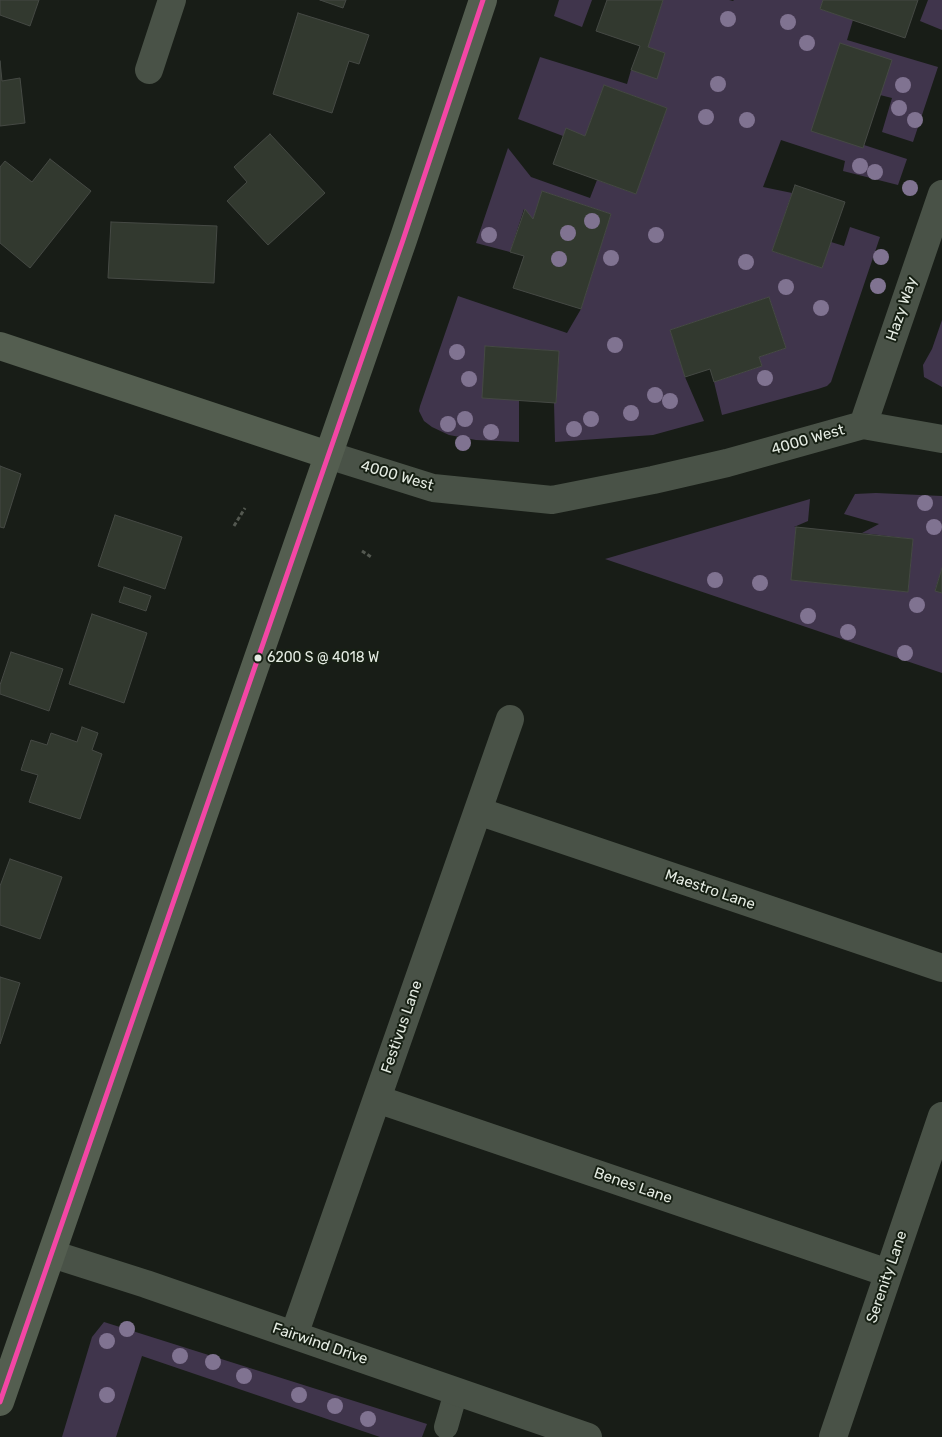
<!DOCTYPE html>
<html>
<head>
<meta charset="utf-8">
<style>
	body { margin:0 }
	canvas { display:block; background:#181d17 }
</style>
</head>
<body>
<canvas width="942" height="1437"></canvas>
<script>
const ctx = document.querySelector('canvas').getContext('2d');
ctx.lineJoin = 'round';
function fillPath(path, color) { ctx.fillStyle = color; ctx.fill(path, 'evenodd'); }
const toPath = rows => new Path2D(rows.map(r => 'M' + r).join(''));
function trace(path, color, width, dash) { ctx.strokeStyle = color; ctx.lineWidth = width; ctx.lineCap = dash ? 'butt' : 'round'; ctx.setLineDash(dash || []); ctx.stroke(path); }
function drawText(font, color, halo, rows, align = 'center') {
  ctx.font = font + ' Rubik,sans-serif'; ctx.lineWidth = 4; ctx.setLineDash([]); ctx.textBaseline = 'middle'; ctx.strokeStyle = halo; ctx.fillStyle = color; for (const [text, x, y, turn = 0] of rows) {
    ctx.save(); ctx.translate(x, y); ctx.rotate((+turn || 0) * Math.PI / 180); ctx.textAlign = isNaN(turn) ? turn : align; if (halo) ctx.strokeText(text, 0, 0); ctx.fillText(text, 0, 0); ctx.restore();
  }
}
const green = toPath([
	[559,0,592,0,582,27,554,16],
	[663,0,729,0,733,1,734,0,823,0,820,9,853,20,847,40,938,67,913,142,882,132,892,98,880,95,863,148,864,145,907,159,898,185,843,171,845,161,781,140,763,187,792,193,772,251,822,268,831,242,844,246,850,227,880,237,831,382,827,386,818,389,722,415,714,382,762,366,759,357,786,348,769,297,670,330,685,377,704,421,653,435,555,442,554,402,556,403,559,351,486,346,482,398,519,400,519,442,476,440,449,435,432,427,424,421,419,411,420,406,458,296,567,333,581,309,611,214,542,191,533,219,524,209,510,252,476,243,508,148,531,177,590,198,597,180,636,194,667,108,604,85,585,136,566,129,563,136,518,119,540,57,627,84,631,70,656,78,665,53,648,47],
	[928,0,942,0,942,30,920,21],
	[942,320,942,387,924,377,923,365,932,349],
	[876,493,942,496,942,568,935,590,942,593,942,673,605,559,810,499,808,521,794,527,796,527,791,580,908,592,913,539,862,533,879,524,844,514,855,494],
	[104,1322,427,1424,422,1437,380,1437,142,1356,116,1437,62,1437,92,1337]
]);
const building = toPath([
	[0,0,39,0,30,26,0,15,0,0],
	[320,0,346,0,343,8,320,0],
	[607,0,663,0,648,47,665,53,657,79,631,70,640,46,596,31,607,0],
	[823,0,918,0,905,38,820,9,823,0],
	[298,13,369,35,359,64,349,61,332,113,273,94,298,13],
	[840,43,892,60,863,148,811,131,840,43],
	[0,61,2,81,20,78,25,123,0,126,0,61],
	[604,85,667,108,636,194,553,164,566,128,585,136,604,85],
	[270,134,325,193,268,245,227,201,247,182,234,167,270,134],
	[50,159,91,191,30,268,0,243,0,167,5,161,32,182,50,159],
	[795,185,845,202,822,268,772,251,795,185],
	[542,191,611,214,581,309,513,288,524,256,510,252,525,209,533,219,542,191],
	[111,222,217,226,214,283,108,278,111,222],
	[769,297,786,348,759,357,762,366,714,382,710,369,685,377,670,330,769,297],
	[485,346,559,351,556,403,482,398,485,346],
	[0,466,21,474,4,528,0,527,0,466],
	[115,515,182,537,165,589,98,566,115,515],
	[796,527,913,539,908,592,791,580,796,527],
	[942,568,942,593,935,591,942,568],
	[124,587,151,596,146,611,119,602,124,587],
	[92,614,147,633,124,703,69,684,92,614],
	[11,652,63,669,49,711,0,694,0,685,11,652],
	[82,727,98,733,92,750,102,754,80,819,29,802,38,775,21,770,31,740,47,745,51,733,77,742,82,727],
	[10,859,62,877,40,939,0,925,0,886,10,859],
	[0,977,20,983,0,1044,0,977]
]);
const path = toPath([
	[234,526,245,508],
	[362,551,371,557]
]);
const lane = toPath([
	[446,1427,456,1392]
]);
const street = toPath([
	[149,70,172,0],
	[863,425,942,194],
	[328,455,433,488,552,500,653,480,727,463,863,425,942,439],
	[478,811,942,968],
	[377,1099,888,1273],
	[52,1254,146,1284,588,1437],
	[294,1335,510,719],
	[833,1437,942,1116]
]);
const secondary = toPath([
	[0,346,328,455],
	[0,1402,403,240,483,0]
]);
const bus1 = toPath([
	[0,1402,403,240,483,0]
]);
const trees = [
	[728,19],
	[788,22],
	[807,43],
	[718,84],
	[903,85],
	[899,108],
	[706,117],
	[747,120],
	[915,120],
	[860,166],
	[875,172],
	[910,188],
	[592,221],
	[568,233],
	[489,235],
	[656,235],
	[881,257],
	[611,258],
	[559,259],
	[746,262],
	[878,286],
	[786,287],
	[821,308],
	[615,345],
	[457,352],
	[765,378],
	[469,379],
	[655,395],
	[670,401],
	[631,413],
	[465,419],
	[591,419],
	[448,424],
	[574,429],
	[491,432],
	[463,443],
	[925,503],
	[934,527],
	[715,580],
	[760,583],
	[917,605],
	[808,616],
	[848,632],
	[905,653],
	[127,1329],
	[107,1341],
	[180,1356],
	[213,1362],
	[244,1376],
	[107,1395],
	[299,1395],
	[335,1406],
	[368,1419]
];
const markers = [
	[258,658,4.5,"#e4ebe2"]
];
const busNames = [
	["6200 S @ 4018 W",267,658]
];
const streetNames = [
	["Hazy Way",902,309,-71],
	["4000 West",808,440,-16],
	["4000 West",397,476,16],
	["Maestro Lane",710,890,19],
	["Festivus Lane",402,1027,-71],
	["Benes Lane",633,1186,19],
	["Serenity Lane",887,1277,-71],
	["Fairwind Drive",320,1344,19]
];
fillPath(green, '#40354c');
fillPath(building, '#32392f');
trace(building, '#454944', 1);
trace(path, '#535850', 3, [4, 2.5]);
trace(lane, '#495247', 24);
trace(street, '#495247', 28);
trace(secondary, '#545e50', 28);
trace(bus1, '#f346a5', 5);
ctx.fillStyle = '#807391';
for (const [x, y] of trees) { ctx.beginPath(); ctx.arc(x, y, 8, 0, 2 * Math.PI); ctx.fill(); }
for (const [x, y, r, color] of markers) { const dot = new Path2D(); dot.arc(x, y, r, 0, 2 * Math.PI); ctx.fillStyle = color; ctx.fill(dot); trace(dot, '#172014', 2); }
drawText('14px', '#e4ebe2', '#172014', busNames, 'left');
drawText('15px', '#e4ebe2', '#172014', streetNames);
</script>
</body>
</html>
